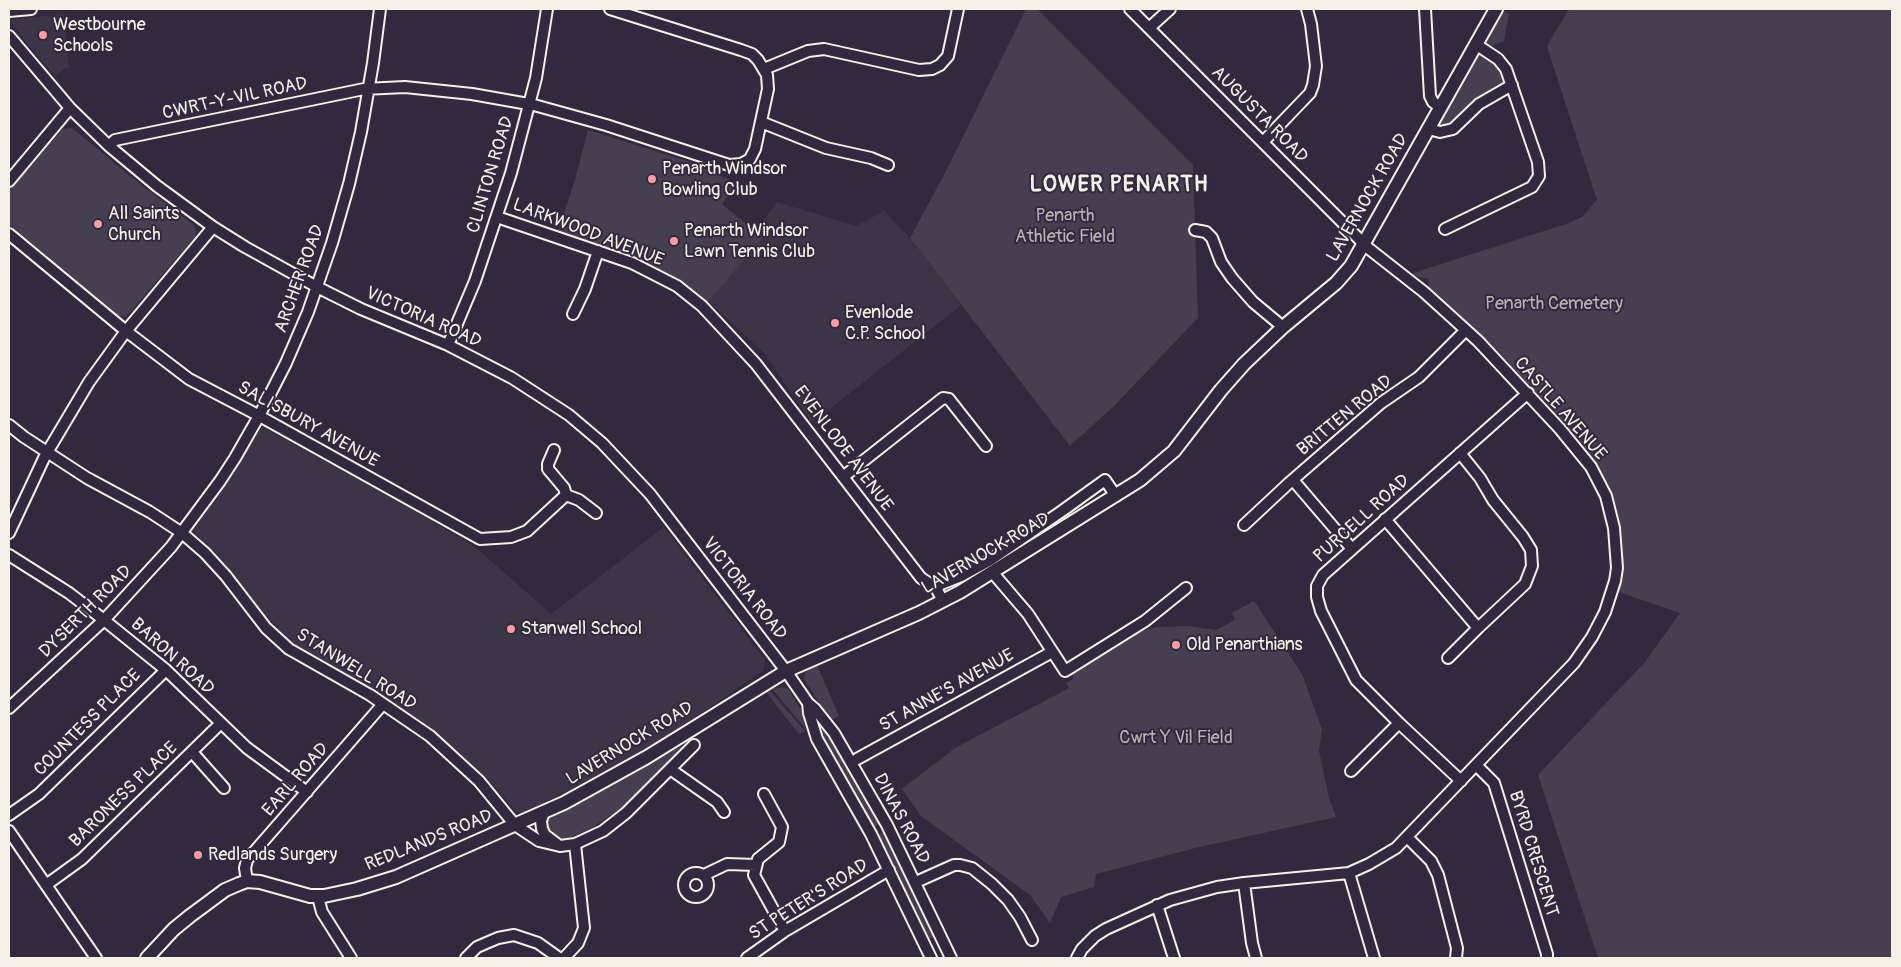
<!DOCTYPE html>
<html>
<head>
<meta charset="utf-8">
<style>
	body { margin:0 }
	#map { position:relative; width:1901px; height:967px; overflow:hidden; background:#2f2a3d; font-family:Pangolin,sans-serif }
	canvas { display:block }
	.frame { position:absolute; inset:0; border:10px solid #f4f1e8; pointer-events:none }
</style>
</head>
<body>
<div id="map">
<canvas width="1901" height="967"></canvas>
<div class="frame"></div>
</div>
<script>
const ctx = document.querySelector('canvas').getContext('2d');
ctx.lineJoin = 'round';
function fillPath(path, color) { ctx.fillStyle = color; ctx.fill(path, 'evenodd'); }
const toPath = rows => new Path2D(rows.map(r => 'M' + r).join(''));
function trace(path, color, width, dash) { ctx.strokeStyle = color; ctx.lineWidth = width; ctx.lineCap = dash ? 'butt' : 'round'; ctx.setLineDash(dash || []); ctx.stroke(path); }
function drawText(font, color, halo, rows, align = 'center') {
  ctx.font = font + ' Pangolin,sans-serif'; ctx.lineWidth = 4; ctx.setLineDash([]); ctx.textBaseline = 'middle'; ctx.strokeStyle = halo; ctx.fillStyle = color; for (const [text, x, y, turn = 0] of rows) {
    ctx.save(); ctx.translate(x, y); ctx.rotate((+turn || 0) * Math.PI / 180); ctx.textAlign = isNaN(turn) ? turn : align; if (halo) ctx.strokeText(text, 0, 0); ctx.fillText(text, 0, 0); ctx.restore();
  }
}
const built = toPath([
	[64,14,69,68,64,69,55,76,29,46,9,20],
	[777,202,856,226,884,211,910,238,961,305,812,423,764,353,708,301,762,238,755,232],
	[262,427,406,506,475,547,551,614,664,527,765,660,763,671,650,748,522,814,516,811,485,776,443,738,365,684,295,645,261,611,219,556,193,531]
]);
const green = toPath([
	[1026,9,1037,9,1193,165,1198,318,1113,407,1070,446,910,238,945,173],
	[1569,9,1892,9,1892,958,1598,958,1538,775,1645,662,1680,613,1619,592,1623,554,1620,527,1614,502,1595,462,1506,360,1468,322,1428,286,1429,279,1417,277,1413,273,1566,224,1582,217,1597,200,1548,50,1547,46],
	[1500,10,1509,13,1504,41,1489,47,1484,41],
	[1481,51,1495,61,1506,77,1505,83,1456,122,1443,129,1436,126,1476,54],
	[72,128,140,184,194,225,196,231,195,237,126,317,119,316,9,224,9,191,63,129],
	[588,130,693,163,734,182,736,185,722,204,763,238,707,303,683,283,651,265,558,231,574,183],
	[1254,601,1302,674,1322,729,1319,751,1329,798,1336,817,1195,848,1096,874,1094,887,1061,897,1050,923,1030,895,921,816,902,789,955,748,1069,688,1066,683,1073,679,1073,670,1131,634,1157,627,1187,626,1216,630,1235,620,1232,613],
	[817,665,839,716,830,720,804,679,805,672],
	[783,687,789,690,800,708,806,729,772,689],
	[770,691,772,693,805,731,799,734,766,692],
	[822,730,828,730,880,820,876,827,871,826,818,734],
	[686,745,629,803,593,827,562,841,550,833,547,825,547,820,556,812,662,754],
	[884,832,886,833,936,932,932,938,927,938,877,837,881,833]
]);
const minor = toPath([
	[1425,9,1430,96,1433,102,1441,108],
	[9,11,31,9],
	[1149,28,1170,9],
	[9,36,70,108,109,146,157,186,213,227,245,247,317,287,361,309,448,345,512,378,569,415,602,443,650,494,786,671,808,703,815,709,834,733,887,825,951,958],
	[764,69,808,51,824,49,919,70,932,69,940,65,948,56,958,9],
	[761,122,826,148,871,158,888,165],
	[1429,129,1440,132,1453,129,1479,104,1512,85],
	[1263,142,1310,93,1313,85,1316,66,1311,24,1307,9],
	[109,146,115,140,364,89,405,87,472,94,534,105,606,125,729,165,741,164,750,159,755,149,768,89,767,75,758,60,752,54,741,50,610,9],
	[9,181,70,108],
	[497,217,632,263,677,286,702,306,756,364,921,578,936,588,943,601],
	[1445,229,1532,187,1539,176,1538,162,1506,69,1498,59,1477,45],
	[1195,230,1206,232,1212,238,1221,262,1232,278,1253,302,1283,327],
	[9,234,126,331,213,227],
	[573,314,585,289,598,251],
	[448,345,475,281,511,173,536,78,547,9],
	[9,425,24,437,87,478,150,512,182,533,205,553,226,576,266,628,289,649,370,695,430,736,479,781,515,825,539,841,560,846,575,844,603,831,626,813,694,745],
	[843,477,943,398,949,399,986,446],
	[1293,480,1352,549],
	[566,495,579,500,596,513],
	[1385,519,1478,628],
	[1244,525,1289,483,1381,403,1419,377,1466,330],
	[9,533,45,456,89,382,126,331,189,379,254,413,480,539,511,537,527,531,566,495,564,488,548,469,548,464,554,450],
	[9,555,69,593,104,620,166,670,247,748,307,792],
	[993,573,1028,614,1065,671,1145,621,1186,588],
	[936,588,941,584,961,576,992,559,1062,511,1105,480,1116,496],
	[1448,658,1478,628,1525,584,1532,566,1531,550,1523,537,1493,500,1480,478,1460,453],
	[808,703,809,713,817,739,871,834,931,958],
	[9,708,104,620,171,547,220,481,235,458,259,416,286,363,308,312,332,243,349,184,361,132,373,63,380,9],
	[192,752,224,788],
	[857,759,1052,652],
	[1476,765,1494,783,1547,954,1547,958],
	[670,769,717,802,724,812],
	[1351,771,1399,723],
	[1461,781,1399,723,1356,680,1321,611,1317,597,1317,586,1323,575,1528,393],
	[764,794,782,827,779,842,758,859,754,875,785,931],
	[544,812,541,821,542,829,545,835,557,844],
	[9,815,39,794,166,670],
	[9,831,96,958],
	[1407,837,1431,861,1438,875,1457,948,1456,958],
	[1349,873,1374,958],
	'684 885a12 12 0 1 1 24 0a12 12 0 1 1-24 0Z',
	[704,875,727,864,756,865],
	[247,881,245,868,247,860,383,704],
	[916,882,954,865,960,865,972,868,992,884,1008,900,1020,917,1032,940],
	[1244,883,1252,943,1256,958],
	[46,885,82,859,220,724],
	[318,897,322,912,351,958],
	[1157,905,1174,958],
	[466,958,477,947,498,938,514,935,538,943,559,958],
	[564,958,578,943,584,928,575,844],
	[747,958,785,931,889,870],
	[1077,958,1082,949,1095,936,1106,929,1170,900,1217,887,1244,883,1349,873,1369,864,1396,848,1574,663,1592,637,1605,612,1615,581,1617,568,1614,528,1606,496,1591,467,1560,429,1478,341,1424,292,1368,248,1130,9]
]);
const major = toPath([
	[147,958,174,929,190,916,225,890,239,884,247,881,260,882,310,896,324,896,357,889,396,877,564,803,647,757,786,671,919,613,960,592,1140,480,1174,451,1221,390,1244,364,1283,327,1336,283,1351,266,1496,9]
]);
const markers = [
	[43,35,5,"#ff9aa2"],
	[652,179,5,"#ff9aa2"],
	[98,224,5,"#ff9aa2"],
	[674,241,5,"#ff9aa2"],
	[835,323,5,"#ff9aa2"],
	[511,629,5,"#ff9aa2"],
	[1176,645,5,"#ff9aa2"],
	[198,855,5,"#ff9aa2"]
];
const poiNames = [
	["Westbourne",53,25],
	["Schools",53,46],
	["Penarth Windsor",662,169],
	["Bowling Club",662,190],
	["All Saints",108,214],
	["Church",108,235],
	["Penarth Windsor",684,231],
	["Lawn Tennis Club",684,252],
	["Evenlode",845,313],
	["C.P. School",845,334],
	["Stanwell School",521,629],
	["Old Penarthians",1186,645],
	["Redlands Surgery",208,855]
];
const streetNames = [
	["CWRT-Y-VIL ROAD",235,99,-12],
	["AUGUSTA ROAD",1259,115,45],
	["CLINTON ROAD",491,175,-73],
	["LAVERNOCK ROAD",1368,198,-60],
	["LARKWOOD AVENUE",588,233,21],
	["ARCHER ROAD",300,279,-70],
	["VICTORIA ROAD",423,318,24],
	["CASTLE AVENUE",1560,409,49],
	["BRITTEN ROAD",1345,416,-39],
	["SALISBURY AVENUE",308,425,29],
	["EVENLODE AVENUE",843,449,53],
	["PURCELL ROAD",1362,519,-42],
	["LAVERNOCK ROAD",986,554,-30],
	["VICTORIA ROAD",744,589,52],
	["DYSERTH ROAD",86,612,-45],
	["BARON ROAD",172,657,42],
	["STANWELL ROAD",356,670,32],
	["ST ANNE'S AVENUE",947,691,-29],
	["COUNTESS PLACE",88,723,-45],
	["LAVERNOCK ROAD",630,744,-31],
	["EARL ROAD",296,780,-49],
	["BARONESS PLACE",124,795,-44],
	["DINAS ROAD",901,819,62],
	["REDLANDS ROAD",429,841,-22],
	["BYRD CRESCENT",1533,854,73],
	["ST PETER'S ROAD",809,900,-32]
];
const parkNames = [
	["Penarth",1065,216],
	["Athletic Field",1065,237],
	["Penarth Cemetery",1554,304],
	["Cwrt Y Vil Field",1176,738]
];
const districtNames = [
	["LOWER PENARTH",1119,185]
];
fillPath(built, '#3b3647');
fillPath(green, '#454050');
trace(minor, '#f4f1e8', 14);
trace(major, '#f4f1e8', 16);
trace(minor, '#2f2a3d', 10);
trace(major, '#2f2a3d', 12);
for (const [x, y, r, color] of markers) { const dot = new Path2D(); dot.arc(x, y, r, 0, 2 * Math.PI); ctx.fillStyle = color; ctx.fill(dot); trace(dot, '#2f2a3d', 2); }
drawText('18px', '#f4f1e8', '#2f2a3d', poiNames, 'left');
drawText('18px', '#f4f1e8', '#2f2a3d', streetNames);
drawText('18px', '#b7b3b3', '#2f2a3d', parkNames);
ctx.letterSpacing = '1px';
drawText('bold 22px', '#f4f1e8', '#2f2a3d', districtNames);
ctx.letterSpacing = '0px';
</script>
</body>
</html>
